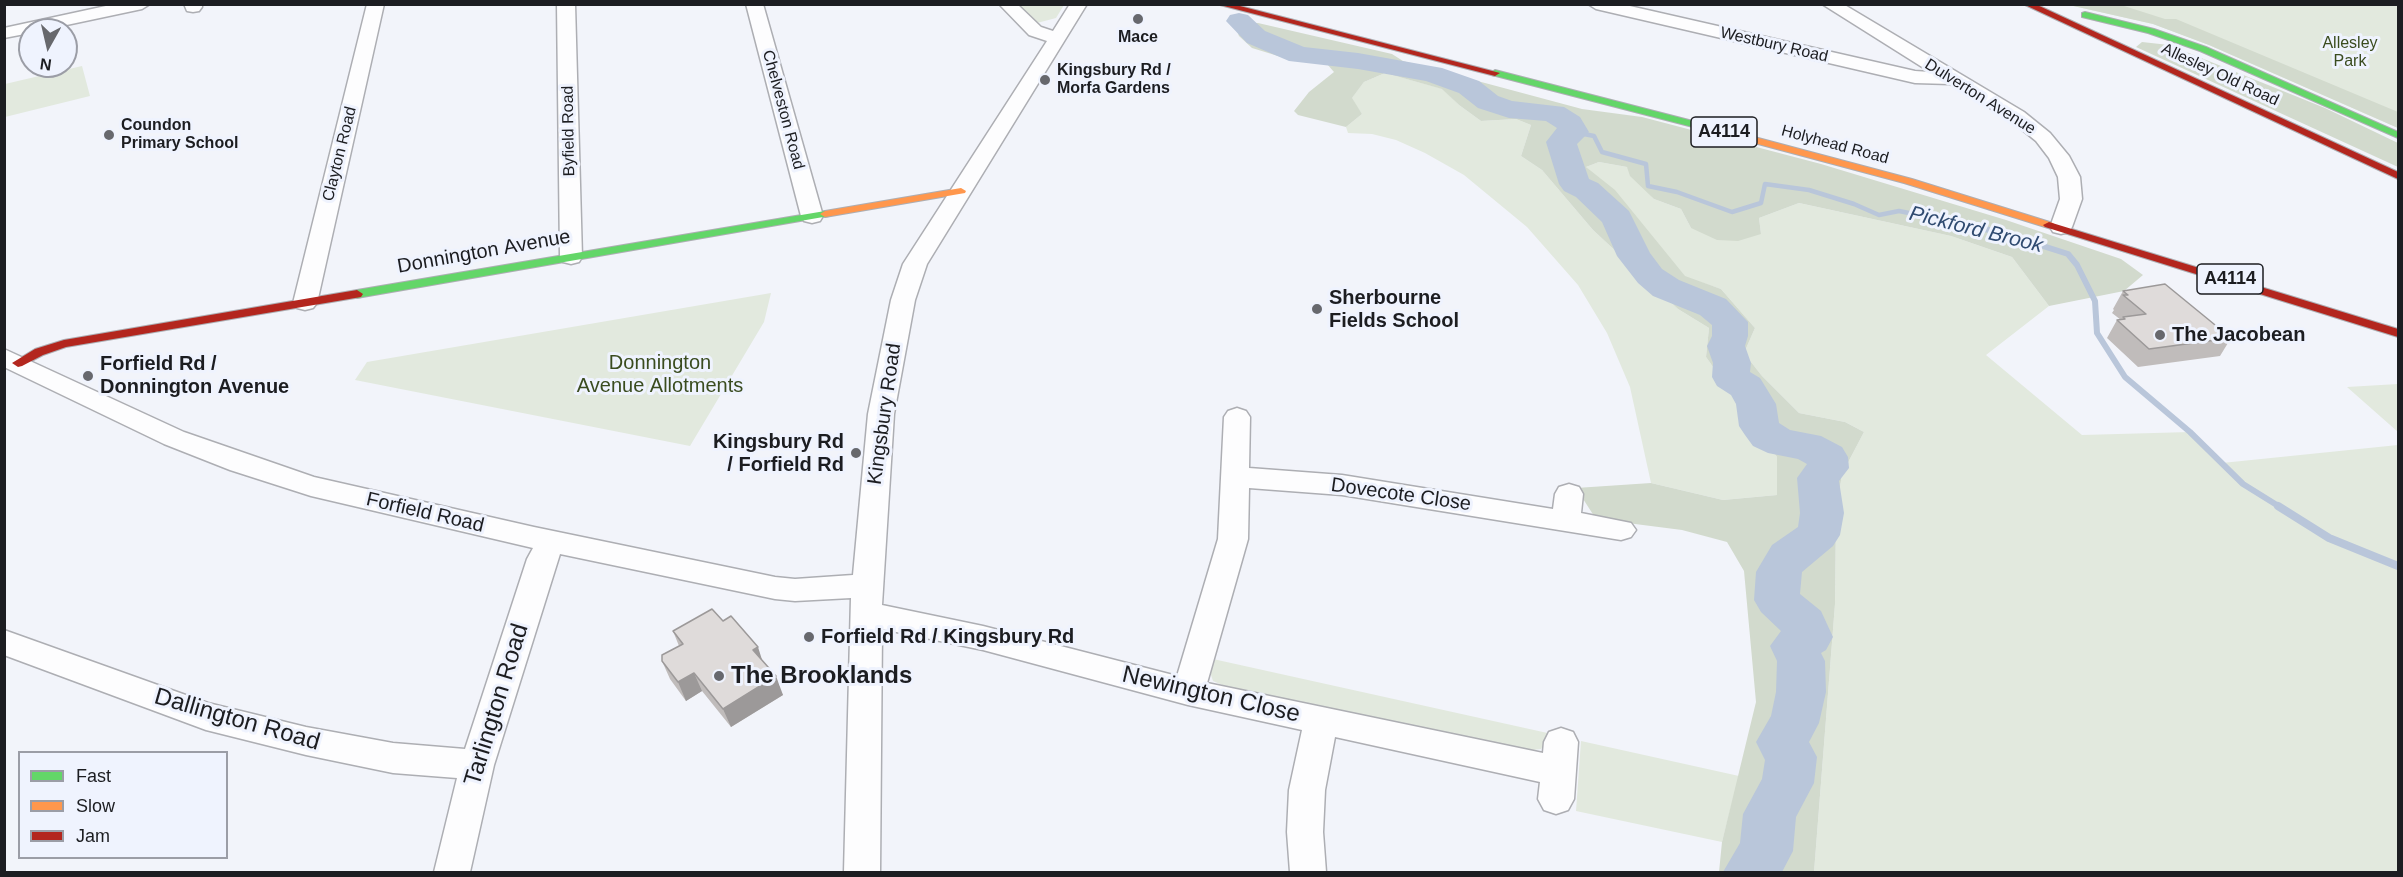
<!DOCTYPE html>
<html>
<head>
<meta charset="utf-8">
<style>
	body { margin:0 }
	#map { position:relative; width:2403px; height:877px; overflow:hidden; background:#f2f4fa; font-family:Arial,sans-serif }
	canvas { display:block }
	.frame { position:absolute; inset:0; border:6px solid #1c1d21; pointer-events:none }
	.legend { position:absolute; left:18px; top:751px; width:210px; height:108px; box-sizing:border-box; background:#eff3fe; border:2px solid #9b9da6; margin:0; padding:8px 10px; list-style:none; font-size:18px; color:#1c1d21 }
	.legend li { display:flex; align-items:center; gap:12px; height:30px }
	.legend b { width:30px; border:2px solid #9b9da6 }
	.north { position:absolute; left:18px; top:18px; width:60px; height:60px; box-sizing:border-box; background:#eff3fe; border:2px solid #9b9da6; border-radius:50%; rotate:188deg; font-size:16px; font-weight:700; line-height:24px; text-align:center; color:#1c1d21 }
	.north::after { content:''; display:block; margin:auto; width:21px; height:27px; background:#67686d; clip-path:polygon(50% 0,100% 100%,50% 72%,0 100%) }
</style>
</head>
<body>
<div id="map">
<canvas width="2403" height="877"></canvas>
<div class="frame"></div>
<ul class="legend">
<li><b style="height:8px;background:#63d668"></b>Fast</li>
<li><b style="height:8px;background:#ff974d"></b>Slow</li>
<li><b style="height:8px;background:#b3261e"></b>Jam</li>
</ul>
<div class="north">N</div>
</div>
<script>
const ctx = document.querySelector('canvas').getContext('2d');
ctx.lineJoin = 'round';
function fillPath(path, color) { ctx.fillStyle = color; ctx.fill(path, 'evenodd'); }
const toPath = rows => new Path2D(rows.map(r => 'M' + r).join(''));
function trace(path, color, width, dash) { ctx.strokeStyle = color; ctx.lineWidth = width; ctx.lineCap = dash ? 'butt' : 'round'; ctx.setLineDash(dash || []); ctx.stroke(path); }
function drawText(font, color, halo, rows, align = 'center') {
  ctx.font = font + ' Arial,sans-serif'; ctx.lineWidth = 6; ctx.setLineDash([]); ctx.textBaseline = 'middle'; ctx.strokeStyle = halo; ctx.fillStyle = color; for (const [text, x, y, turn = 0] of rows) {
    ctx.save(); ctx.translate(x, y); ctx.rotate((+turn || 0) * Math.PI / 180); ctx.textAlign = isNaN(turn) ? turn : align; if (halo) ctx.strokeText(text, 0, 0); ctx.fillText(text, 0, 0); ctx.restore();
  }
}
const green = toPath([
	[1017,5,1064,5,1056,18,1037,23],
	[2069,5,2398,5,2398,128,2209,45,2153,24],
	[82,66,90,96,5,117,5,84],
	[1385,73,1443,89,1459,105,1481,121,1516,119,1531,125,1521,156,1542,170,1593,230,1678,309,1709,328,1706,357,1777,457,1777,495,1723,500,1651,483,1630,387,1607,333,1578,285,1527,227,1464,175,1425,153,1396,140,1372,134,1348,133,1346,127,1362,114,1351,99,1364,82],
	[1599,162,1627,167,1654,199,1681,209,1691,228,1761,234,1759,218,1799,203,1951,236,2012,257,2049,306,1986,355,2082,435,2190,432,2222,463,2398,445,2398,872,1814,872,1835,604,1836,514,1842,474,1864,432,1845,422,1799,413,1762,376,1744,353,1755,328,1721,289,1685,277,1586,167],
	[771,293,764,322,690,446,355,380,367,362],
	[2398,384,2398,432,2347,387],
	[1213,659,1552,734,1541,749,1514,752,1236,691,1213,681,1210,672],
	[1581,741,1739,776,1722,842,1576,811]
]);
const forest = toPath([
	[2069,5,2121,5,2165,19,2176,19,2398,112,2398,128,2209,45,2153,24],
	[1258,23,1392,54,1403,61,1582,109,1642,117,1821,164,2006,220,2121,259,2143,275,2124,291,2049,306,2012,257,1951,236,1799,203,1759,218,1761,234,1738,241,1717,240,1691,228,1681,209,1654,199,1630,176,1627,167,1599,162,1586,167,1615,190,1685,276,1721,289,1755,328,1744,353,1762,376,1799,413,1845,422,1864,432,1842,474,1836,514,1835,604,1814,872,1719,872,1722,842,1756,702,1744,571,1727,542,1682,530,1596,519,1576,488,1651,483,1723,500,1777,495,1777,457,1706,357,1709,328,1678,309,1593,230,1542,170,1521,156,1531,125,1516,119,1481,121,1459,105,1442,89,1385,73,1364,82,1352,98,1362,114,1346,127,1298,115,1294,111,1309,92,1334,72,1327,64,1278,56,1252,48,1239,36,1234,24],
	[2142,42,2169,45,2325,108,2398,143,2398,167,2136,47]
]);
const streamFar2 = toPath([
	[1574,132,1594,136,1602,152,1646,164,1648,186,1677,192,1732,212,1761,203,1765,184,1809,190,1854,204,1879,215,1899,211,1949,221]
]);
const streamFar1 = toPath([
	[1941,220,1999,232,2068,254,2077,265,2095,301,2097,333,2125,377,2190,432,2243,484,2280,507]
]);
const stream = toPath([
	[2278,506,2329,538,2398,566]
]);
const river = toPath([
	[1239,13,1248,15,1265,31,1304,47,1358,53,1442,68,1479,81,1498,96,1512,101,1564,107,1580,117,1589,132,1577,144,1589,179,1598,183,1629,211,1650,253,1662,269,1679,280,1726,299,1748,322,1748,336,1745,346,1751,363,1750,372,1760,378,1776,404,1779,423,1790,430,1821,436,1842,447,1848,457,1849,468,1839,481,1844,513,1840,535,1833,546,1802,572,1800,594,1821,611,1833,637,1826,650,1821,653,1825,661,1826,692,1819,723,1809,742,1817,757,1814,783,1796,817,1793,851,1782,872,1723,872,1740,843,1743,814,1762,779,1765,760,1756,742,1771,716,1776,692,1777,661,1770,646,1781,631,1761,612,1754,600,1756,572,1772,545,1798,527,1800,513,1797,478,1807,464,1798,459,1768,453,1753,446,1745,435,1739,426,1736,404,1731,395,1717,386,1712,377,1713,363,1707,346,1712,336,1712,325,1700,315,1653,296,1638,283,1617,256,1602,222,1576,197,1564,191,1559,184,1546,142,1557,128,1546,121,1509,118,1478,108,1459,93,1426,81,1358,69,1289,61,1247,43,1226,21,1230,15,1239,13]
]);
const street = toPath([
	[115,4,150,4,142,9,43,30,30,30,30,33,4,38,4,28,115,4],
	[184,4,202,4,202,7,199,11,193,12,187,11,184,4],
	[367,4,384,4,317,303,313,308,305,310,297,308,293,303,367,4],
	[557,4,575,4,582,257,579,262,571,264,563,262,560,257,557,4],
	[746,4,763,4,823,216,820,221,812,223,804,221,801,216,746,4],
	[999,4,1017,4,1041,27,1053,31,1070,4,1087,4,927,264,915,300,894,414,882,605,983,626,1177,676,1218,539,1224,417,1228,411,1237,408,1246,411,1250,417,1249,468,1342,475,1553,509,1555,494,1559,487,1569,484,1579,487,1583,494,1581,513,1631,523,1636,530,1631,537,1621,540,1342,495,1249,488,1248,539,1207,683,1543,753,1544,742,1549,732,1561,728,1573,732,1578,742,1574,799,1568,810,1556,814,1544,810,1538,799,1540,782,1335,737,1325,790,1323,832,1326,872,1290,872,1287,832,1289,790,1302,730,1188,705,983,650,882,629,880,872,844,872,851,598,795,601,775,599,560,554,494,765,470,872,434,872,457,778,393,773,306,755,206,730,4,655,4,630,208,703,306,727,393,743,465,749,527,559,533,548,311,496,230,470,164,444,4,367,4,349,184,432,314,477,534,527,775,577,795,579,853,575,868,414,891,300,903,264,1047,41,1029,35,999,4],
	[1588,4,1621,4,1915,71,1930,72,1822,4,1843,4,2024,112,2050,133,2069,156,2080,177,2082,199,2072,227,2069,232,2061,234,2053,232,2050,227,2060,199,2058,177,2049,158,2036,141,2010,120,1950,84,1915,83,1596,9,1588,4]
]);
const fast = toPath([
	[2085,12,2154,29,2206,47,2398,132,2398,138,2200,51,2148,33,2082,17,2082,13,2085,12],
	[1495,70,1751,136,1752,138,1747,141,1492,75,1490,73,1495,70],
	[825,211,829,212,829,216,357,298,351,294,357,290,825,211]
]);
const slow = toPath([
	[1747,135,1912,179,2053,223,2055,225,2053,227,2045,227,1904,183,1743,140,1743,136,1747,135],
	[961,188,966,191,965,193,825,217,820,214,825,211,961,188]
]);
const jam = toPath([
	[1216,4,1232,4,1500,73,1495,76,1216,4],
	[2023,4,2035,4,2398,172,2398,179,2023,4],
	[2049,222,2398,329,2398,337,2045,227,2043,225,2049,222],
	[357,290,363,294,361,297,66,347,43,355,22,366,18,367,12,363,35,349,64,340,357,290]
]);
const wall = toPath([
	[2123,291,2231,338,2220,356,2138,367,2107,338,2117,320,2121,320,2112,313,2114,310,2113,309],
	[723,621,763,661,783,695,731,727,702,691,686,701,670,679,662,661,679,646,673,631]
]);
const shadedWall = toPath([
	[758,647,764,666,753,650],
	[694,673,702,691,686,701,678,682],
	[776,676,783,695,731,727,723,709]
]);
const building = toPath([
	[2165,284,2231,338,2149,349,2117,320,2125,319,2123,317,2146,314,2123,295,2128,295,2123,291,2165,284],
	[712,609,723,621,731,616,758,647,753,650,776,676,723,709,694,673,678,682,662,661,662,655,683,644,673,631,712,609]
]);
const markers = [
	[1138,19,6,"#67686d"],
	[1045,80,6,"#67686d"],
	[109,135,6,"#67686d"],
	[1317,309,6,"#67686d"],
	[2160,335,6,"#67686d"],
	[88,376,6,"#67686d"],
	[856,453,6,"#67686d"],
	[809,637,6,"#67686d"],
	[719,676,6,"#67686d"]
];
const farPoinames = [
	["Mace",1138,38,"center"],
	["Kingsbury Rd /",1057,71],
	["Morfa Gardens",1057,89],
	["Coundon",121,126],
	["Primary School",121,144]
];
const farParknames = [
	["Allesley",2350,44],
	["Park",2350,62]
];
const farStreetnames = [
	["Westbury Road",1774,45,13],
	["Allesley Old Road",2220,75,25],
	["Dulverton Avenue",1980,97,32],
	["Chelveston Road",783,110,75],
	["Byfield Road",569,131,-91],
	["Holyhead Road",1835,145,15],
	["Clayton Road",340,154,-76]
];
const shields = [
	[1724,132,66],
	[2230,279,66]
];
const shieldNames = [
	["A4114",1724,132],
	["A4114",2230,279]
];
const streetNames = [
	["Donnington Avenue",484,252,-10],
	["Kingsbury Road",885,414,-82],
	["Dovecote Close",1401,495,8],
	["Forfield Road",425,513,13]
];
const poiNames = [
	["Sherbourne",1329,298],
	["Fields School",1329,321],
	["The Jacobean",2172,335],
	["Forfield Rd /",100,364],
	["Donnington Avenue",100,387],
	["Kingsbury Rd",844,442,"right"],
	["/ Forfield Rd",844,465,"right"],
	["Forfield Rd / Kingsbury Rd",821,637]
];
const parkNames = [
	["Donnington",660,363],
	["Avenue Allotments",660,386]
];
const waterNames = [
	["Pickford Brook",1976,230,14]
];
const nearPoinames = [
	["The Brooklands",731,676]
];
const nearStreetnames = [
	["Newington Close",1211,695,13],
	["Tarlington Road",497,705,-73],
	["Dallington Road",237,720,16]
];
fillPath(green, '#e2e9de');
fillPath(forest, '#d2dacd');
trace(streamFar2, '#b9c6da', 4.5);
trace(streamFar1, '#b9c6da', 6);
trace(stream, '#b9c6da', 8);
fillPath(river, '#b9c6da');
trace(street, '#adaeb3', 3);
trace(fast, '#adaeb3', 2);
trace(slow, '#adaeb3', 2);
trace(jam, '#adaeb3', 2);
fillPath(street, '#fdfdfe');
fillPath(fast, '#63d668');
fillPath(slow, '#ff974d');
fillPath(jam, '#b3261e');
fillPath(wall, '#c0bcbb');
fillPath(shadedWall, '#9c9999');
fillPath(building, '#dfdbda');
trace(building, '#9c9999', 1.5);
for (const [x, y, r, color] of markers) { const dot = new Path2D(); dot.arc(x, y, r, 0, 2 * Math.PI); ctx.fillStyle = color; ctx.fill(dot); trace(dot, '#eff3fe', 2); }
drawText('bold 16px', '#1c1d21', '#eff3fe', farPoinames, 'left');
drawText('16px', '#3a4c1f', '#eff3fe', farParknames);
drawText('16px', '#1c1d21', '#eff3fe', farStreetnames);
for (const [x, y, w] of shields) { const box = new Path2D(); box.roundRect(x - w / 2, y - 15, w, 30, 4.5); ctx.fillStyle = '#eff3fe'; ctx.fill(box); trace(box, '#1c1d21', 1.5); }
drawText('bold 18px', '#1c1d21', null, shieldNames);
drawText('20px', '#1c1d21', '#eff3fe', streetNames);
drawText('bold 20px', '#1c1d21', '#eff3fe', poiNames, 'left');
drawText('20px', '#3a4c1f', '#eff3fe', parkNames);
drawText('italic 21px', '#2f4a70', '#eff3fe', waterNames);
drawText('bold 24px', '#1c1d21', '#eff3fe', nearPoinames, 'left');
drawText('24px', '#1c1d21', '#eff3fe', nearStreetnames);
</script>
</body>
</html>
